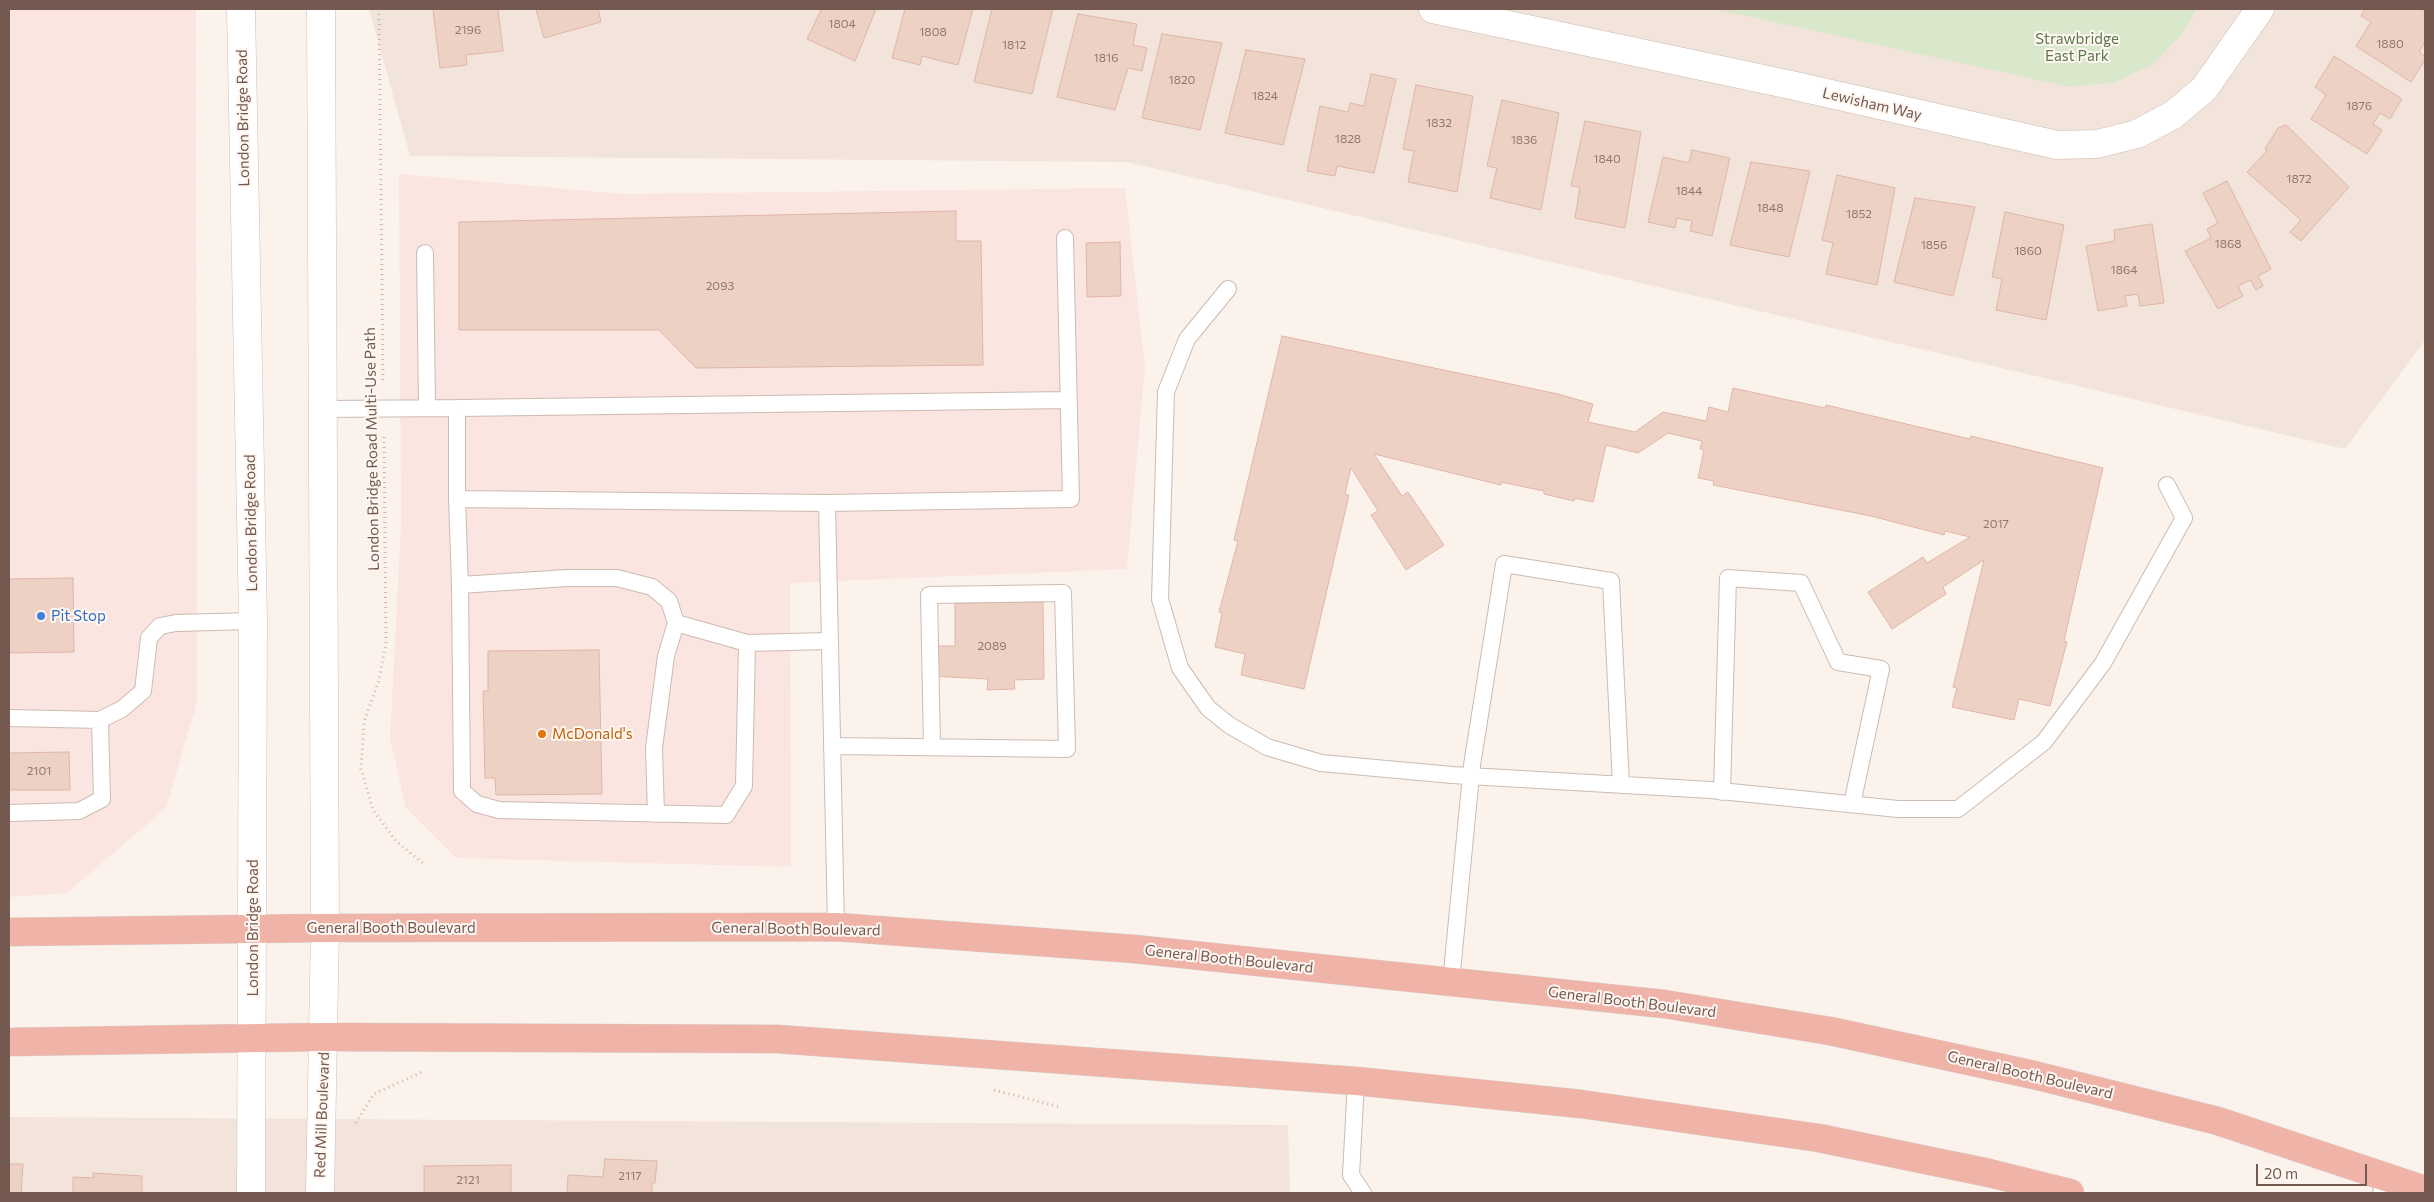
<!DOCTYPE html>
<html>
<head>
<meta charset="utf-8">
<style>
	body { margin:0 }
	#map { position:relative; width:2434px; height:1202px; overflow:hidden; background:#fbf3eb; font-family:Commissioner,sans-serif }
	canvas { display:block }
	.frame { position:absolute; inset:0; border:10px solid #745950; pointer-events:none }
	.scale { position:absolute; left:2256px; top:1164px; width:111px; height:22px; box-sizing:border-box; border:2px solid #745950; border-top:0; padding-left:6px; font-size:15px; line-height:18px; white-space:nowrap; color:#745950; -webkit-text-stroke:4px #fef7f1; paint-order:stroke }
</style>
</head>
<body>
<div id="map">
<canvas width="2434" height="1202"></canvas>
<div class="frame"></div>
<div class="scale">20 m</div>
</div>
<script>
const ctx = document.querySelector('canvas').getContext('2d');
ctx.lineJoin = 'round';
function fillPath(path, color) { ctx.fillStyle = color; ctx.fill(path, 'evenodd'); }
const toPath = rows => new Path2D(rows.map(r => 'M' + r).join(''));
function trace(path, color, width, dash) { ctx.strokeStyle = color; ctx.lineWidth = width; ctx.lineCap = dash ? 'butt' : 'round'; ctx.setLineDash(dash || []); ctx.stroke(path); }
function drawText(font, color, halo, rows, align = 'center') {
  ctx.font = font + ' Commissioner,sans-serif'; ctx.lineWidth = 4; ctx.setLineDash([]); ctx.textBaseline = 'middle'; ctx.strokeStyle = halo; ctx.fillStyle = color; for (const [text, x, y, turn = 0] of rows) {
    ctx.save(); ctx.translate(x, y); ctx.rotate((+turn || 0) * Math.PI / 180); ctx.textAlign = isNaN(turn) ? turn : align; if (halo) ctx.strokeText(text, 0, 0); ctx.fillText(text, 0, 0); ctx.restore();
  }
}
const residential = toPath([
	[369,9,2425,9,2425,340,2345,449,1127,162,410,156],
	[9,1117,1288,1125,1290,1193,9,1193]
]);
const commercial = toPath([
	[9,9,196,9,197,702,166,808,67,893,9,897],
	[399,174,624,194,1125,188,1145,366,1127,569,790,583,791,867,456,858,406,808,390,739,401,524]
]);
const green = toPath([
	[1715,9,2197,9,2181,35,2152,65,2115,82,2070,87]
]);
const building = toPath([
	[433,9,498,9,503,51,466,55,467,65,440,68,433,9],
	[536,9,598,9,601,22,544,38,536,9],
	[819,9,876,9,855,61,807,39,821,10,819,9],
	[905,9,973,9,958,65,922,56,920,65,892,58,905,9],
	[992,9,1053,9,1032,94,974,82,992,9],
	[2365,9,2421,9,2425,12,2425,42,2419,52,2425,56,2425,60,2411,82,2356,46,2371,22,2361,16,2365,9],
	[1078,14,1137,24,1133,45,1147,48,1142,71,1128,68,1115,110,1057,97,1078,14],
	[1162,34,1222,43,1200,130,1142,118,1162,34],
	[1246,50,1305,59,1283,145,1225,133,1246,50],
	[2334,56,2402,99,2390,119,2380,113,2373,124,2382,130,2367,154,2311,119,2326,95,2315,87,2334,56],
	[1371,74,1396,79,1374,173,1337,166,1335,176,1307,171,1320,106,1348,112,1350,103,1364,106,1371,74],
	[1416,85,1473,96,1457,192,1408,182,1414,151,1403,149,1416,85],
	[1502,100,1559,113,1541,210,1490,198,1497,168,1487,166,1502,100],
	[1585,121,1641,132,1625,228,1575,218,1580,187,1571,186,1585,121],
	[2286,125,2349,187,2301,241,2290,232,2301,220,2247,172,2267,151,2265,149,2278,128,2286,125],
	[1692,150,1730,158,1712,236,1690,231,1692,221,1677,218,1675,228,1648,222,1663,157,1689,163,1692,150],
	[1751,162,1810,171,1789,257,1730,245,1751,162],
	[1837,175,1895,188,1877,285,1826,274,1833,243,1822,240,1837,175],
	[2227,181,2271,269,2258,276,2263,286,2256,290,2250,280,2238,286,2243,296,2218,309,2185,251,2211,238,2207,229,2218,223,2203,193,2227,181],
	[1915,198,1975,207,1953,296,1894,282,1915,198],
	[956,211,956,241,981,241,983,365,696,368,659,330,459,330,459,222,956,211],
	[2005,212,2064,225,2046,320,1996,310,2002,279,1992,277,2005,212],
	[2152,224,2164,303,2140,306,2138,294,2125,296,2127,306,2098,311,2086,246,2115,241,2114,230,2152,224],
	[1120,242,1121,296,1087,297,1086,243,1120,242],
	[1282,336,1558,394,1593,404,1588,422,1635,432,1663,412,1706,421,1709,407,1728,412,1733,388,1825,408,1826,405,1970,439,1971,436,2103,468,2064,641,2067,642,2050,706,2019,699,2014,720,1952,707,1957,688,1953,687,1984,560,1943,587,1946,594,1892,629,1868,592,1923,557,1927,563,1970,537,1945,531,1944,535,1871,516,1713,485,1714,481,1698,478,1704,450,1700,449,1702,441,1668,433,1638,453,1606,445,1593,502,1575,498,1574,501,1544,494,1544,491,1501,482,1501,485,1374,454,1402,496,1408,492,1444,545,1406,570,1371,515,1378,511,1351,468,1345,494,1349,495,1304,689,1241,675,1245,654,1215,647,1222,613,1219,612,1238,541,1234,540,1282,336],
	[73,578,74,652,9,653,9,579,73,578],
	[1043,602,1044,679,1014,680,1015,689,987,690,988,679,928,676,927,646,955,646,955,603,1043,602],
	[599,650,602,794,496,795,495,778,485,778,483,691,488,691,488,651,599,650],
	[69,752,70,790,9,790,9,753,69,752],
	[605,1159,657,1161,655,1183,652,1183,652,1193,567,1193,568,1175,603,1177,605,1159],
	[9,1164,23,1164,21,1193,9,1193,9,1164],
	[511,1165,511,1193,424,1193,424,1166,511,1165],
	[93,1173,142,1176,142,1193,73,1193,73,1177,94,1178,93,1173]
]);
const path = toPath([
	[379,9,383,381],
	[384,437,386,642,379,680,364,722,361,769,373,810,396,841,424,864],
	[994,1090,1060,1107],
	[356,1123,374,1094,422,1072]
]);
const lane = toPath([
	[425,253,427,407],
	[1228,289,1187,339,1166,392,1160,599,1180,668,1208,708,1229,725,1267,747,1321,763,1452,775,1711,790,1898,809,1958,809,2044,742,2103,663,2184,518,2167,485],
	[457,408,1069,400],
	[323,409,457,408,457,499,827,503,836,927],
	[457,499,460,585,462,791,477,804,499,810,726,815,744,786,747,643],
	[827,503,1071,499,1065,238],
	[460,585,567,578,617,578,652,587,669,601,676,623,666,656,654,748,656,814],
	[676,623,747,643,830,641],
	[9,718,100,720,122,709,143,691,149,638,160,626,176,623,253,621],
	[832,746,1067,749,1063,593,929,595,932,747],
	[1722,792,1728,578,1801,583,1838,662,1881,669,1852,804],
	[9,813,79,811,102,799,100,720],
	[1451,982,1472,765,1504,564,1611,581,1621,785],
	[1356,1081,1351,1175,1363,1193],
	[2381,1193,2386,1176]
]);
const street = toPath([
	[1433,9,1791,85,2057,145,2097,144,2137,134,2173,115,2204,89,2260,9]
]);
const secondary = toPath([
	[241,9,253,621,251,1193],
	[320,1193,325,928,321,9]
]);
const highway = toPath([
	[9,932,325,928,836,927,1134,949,1664,1004,1830,1031,2034,1075,2218,1121,2425,1190],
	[9,1042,324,1037,777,1039,1356,1081,1581,1104,1819,1138,1989,1173,2070,1193]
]);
const markers = [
	[41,616,5,"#3f7fe0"],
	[542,734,5,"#e8710a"]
];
const numberNames = [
	["1804",842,24],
	["2196",468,30],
	["1808",933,32],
	["1880",2390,44],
	["1812",1014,45],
	["1816",1106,58],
	["1820",1182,80],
	["1824",1265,96],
	["1876",2359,106],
	["1832",1439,123],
	["1828",1348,139],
	["1836",1524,140],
	["1840",1607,159],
	["1872",2299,179],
	["1844",1689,191],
	["1848",1770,208],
	["1852",1859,214],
	["1868",2228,244],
	["1856",1934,245],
	["1860",2028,251],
	["1864",2124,270],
	["2093",720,286],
	["2017",1996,524],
	["2089",992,646],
	["2101",39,771],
	["2117",630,1176],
	["2121",468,1180]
];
const parkNames = [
	["Strawbridge",2077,39],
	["East Park",2077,56]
];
const streetNames = [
	["Lewisham Way",1872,104,13],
	["London Bridge Road",243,118,-91],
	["London Bridge Road Multi-Use Path",372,449,-91],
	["London Bridge Road",251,523,-91],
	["London Bridge Road",253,928,-90],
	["General Booth Boulevard",391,928],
	["General Booth Boulevard",796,929,1],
	["General Booth Boulevard",1229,959,6],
	["General Booth Boulevard",1632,1002,7],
	["General Booth Boulevard",2030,1075,13],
	["Red Mill Boulevard",322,1115,-88]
];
const shopNames = [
	["Pit Stop",51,616]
];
const foodNames = [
	["McDonald's",552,734]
];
fillPath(residential, '#f2e4da');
fillPath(commercial, '#fae5e0');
fillPath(green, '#d9e8ca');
fillPath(building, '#eed1c5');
trace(building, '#dfb6a7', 1);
trace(lane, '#ccbbb1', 18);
trace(street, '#ccbbb1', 29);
trace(secondary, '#d1bcb2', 29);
trace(highway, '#d8d1ce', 29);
trace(path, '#d3b4a8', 3, [1, 4]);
trace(lane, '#fff', 16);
trace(street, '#fff', 28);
trace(secondary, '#fff', 28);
trace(highway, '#efb3a8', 28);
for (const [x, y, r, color] of markers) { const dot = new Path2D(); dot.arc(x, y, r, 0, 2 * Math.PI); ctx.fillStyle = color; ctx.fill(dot); trace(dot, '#fef7f1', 2); }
drawText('12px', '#92776d', null, numberNames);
drawText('15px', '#5c7849', '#fef7f1', parkNames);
drawText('15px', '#745950', '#fef7f1', streetNames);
drawText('15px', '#366cbe', '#fef7f1', shopNames, 'left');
drawText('15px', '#c56008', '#fef7f1', foodNames, 'left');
</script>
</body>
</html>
